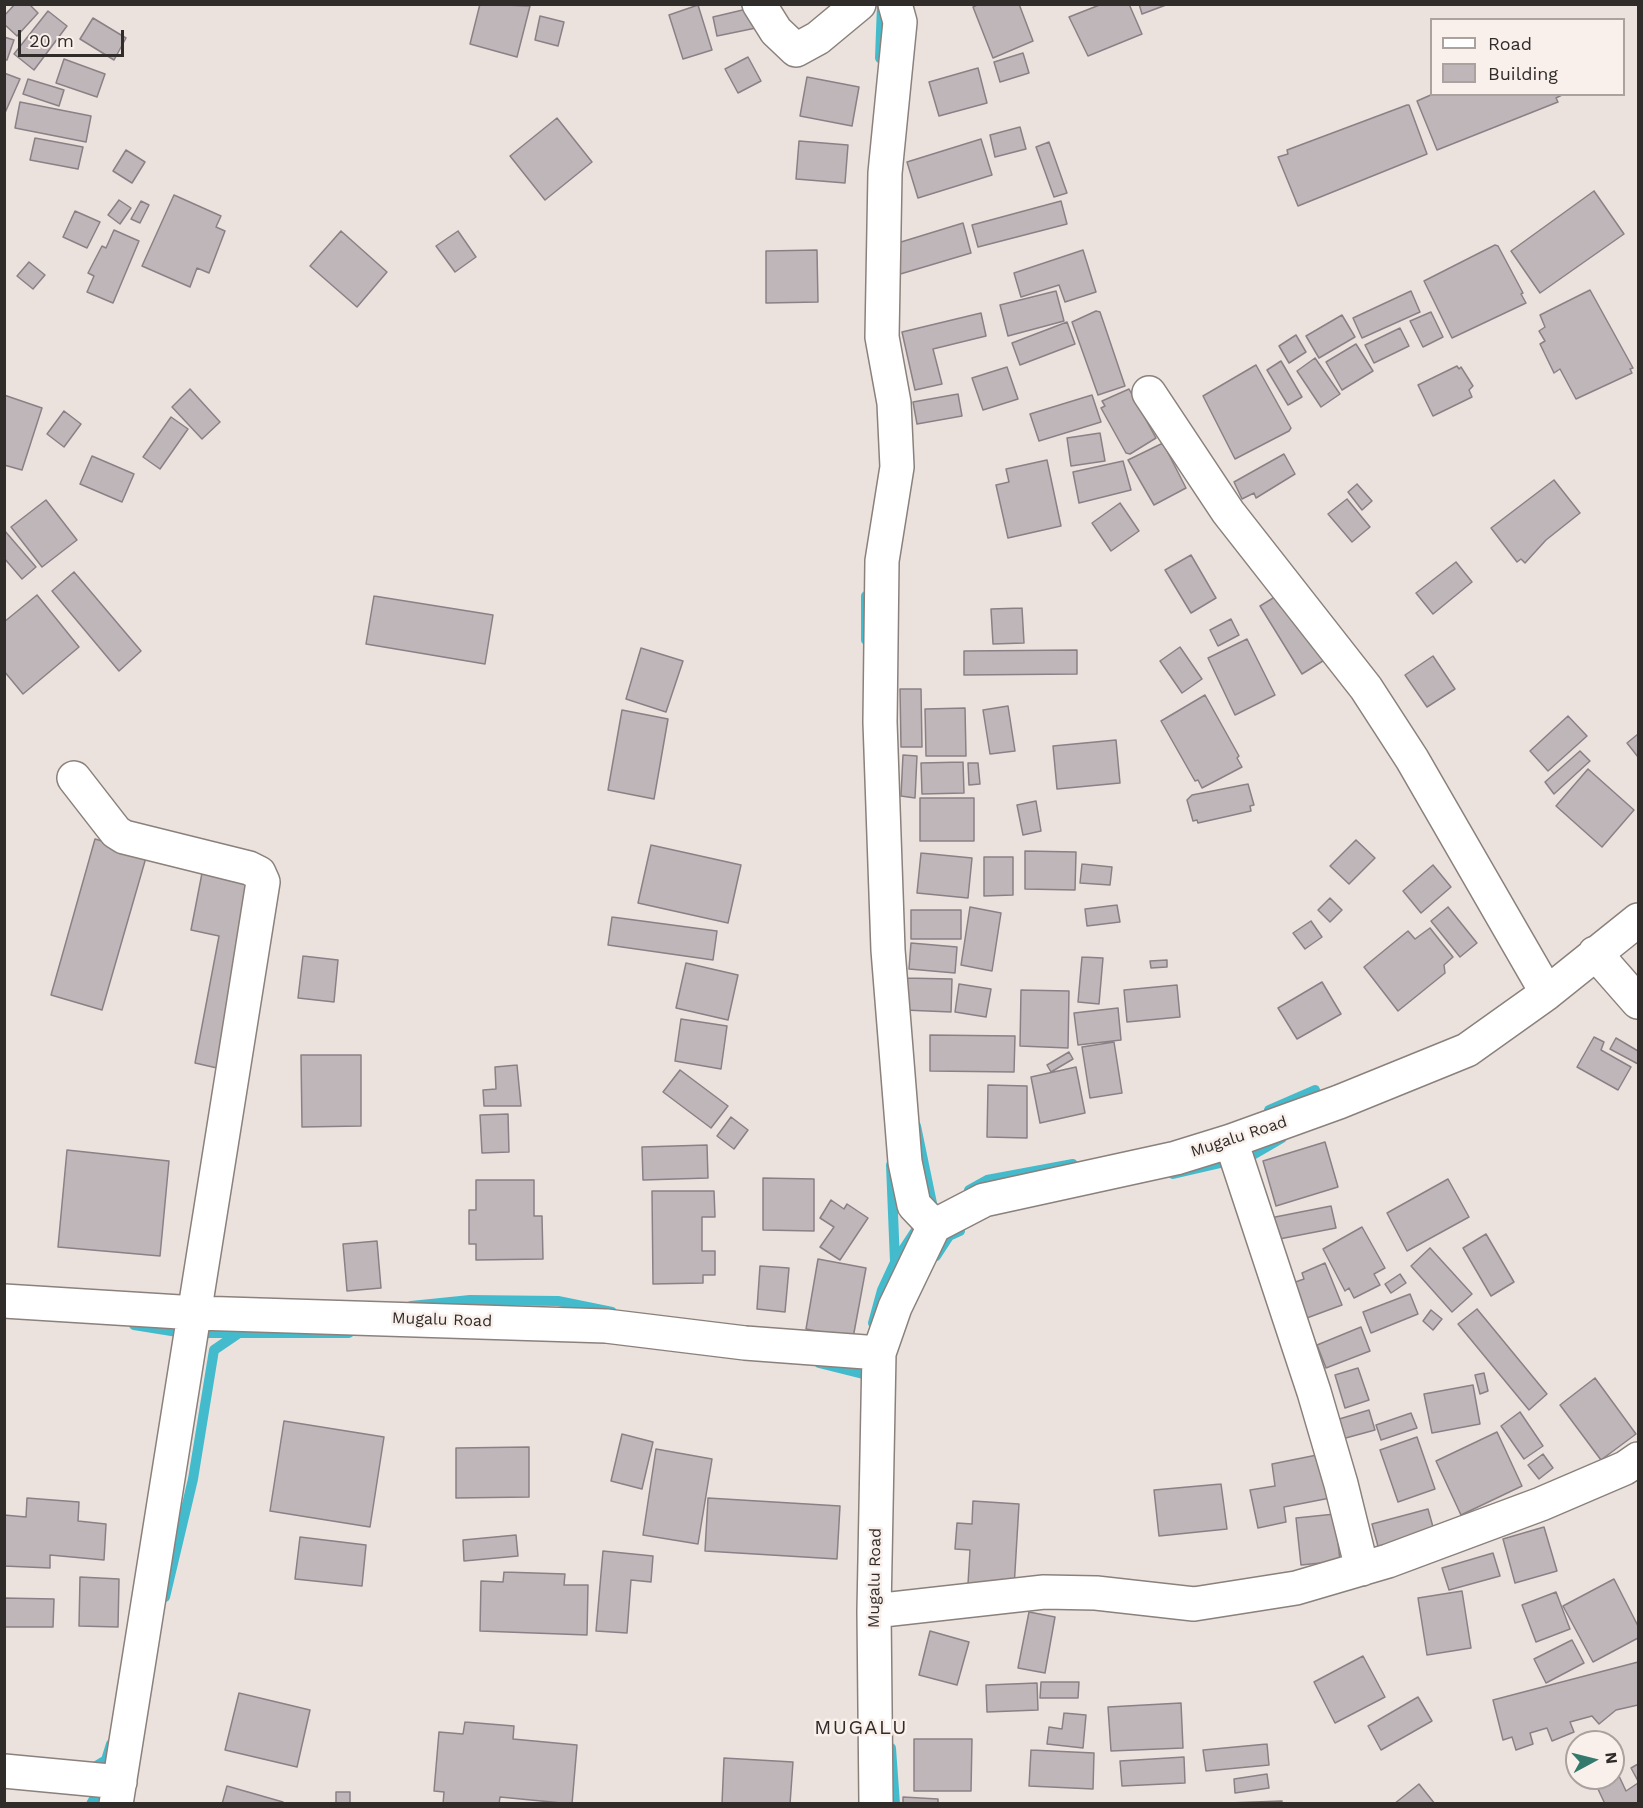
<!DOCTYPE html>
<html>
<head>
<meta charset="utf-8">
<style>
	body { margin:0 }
	#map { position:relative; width:1643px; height:1808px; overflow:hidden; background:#ece2dd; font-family:"Work Sans",sans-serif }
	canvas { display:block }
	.frame { position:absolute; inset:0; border:6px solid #302c2a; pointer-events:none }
	.legend { position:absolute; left:1430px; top:18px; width:195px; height:78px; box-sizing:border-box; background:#faf0eb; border:2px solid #a9a29e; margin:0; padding:8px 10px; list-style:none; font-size:18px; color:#302c2a }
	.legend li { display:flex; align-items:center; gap:12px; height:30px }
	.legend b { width:30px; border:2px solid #a9a29e }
	.north { position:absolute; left:1565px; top:1730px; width:60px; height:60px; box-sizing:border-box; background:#faf0eb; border:2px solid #a9a29e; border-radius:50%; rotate:83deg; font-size:16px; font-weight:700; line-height:24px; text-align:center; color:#302c2a }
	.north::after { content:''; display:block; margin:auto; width:21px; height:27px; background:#34796d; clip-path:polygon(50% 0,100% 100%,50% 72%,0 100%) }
	.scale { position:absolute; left:18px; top:30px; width:106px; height:27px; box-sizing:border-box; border:3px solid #302c2a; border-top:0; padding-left:8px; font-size:18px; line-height:21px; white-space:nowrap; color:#302c2a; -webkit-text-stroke:4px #faf0eb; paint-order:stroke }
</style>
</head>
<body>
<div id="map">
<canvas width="1643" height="1808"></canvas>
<div class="frame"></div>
<ul class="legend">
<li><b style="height:8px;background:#fff"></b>Road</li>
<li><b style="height:16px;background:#bfb6ba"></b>Building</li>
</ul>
<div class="north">N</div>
<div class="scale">20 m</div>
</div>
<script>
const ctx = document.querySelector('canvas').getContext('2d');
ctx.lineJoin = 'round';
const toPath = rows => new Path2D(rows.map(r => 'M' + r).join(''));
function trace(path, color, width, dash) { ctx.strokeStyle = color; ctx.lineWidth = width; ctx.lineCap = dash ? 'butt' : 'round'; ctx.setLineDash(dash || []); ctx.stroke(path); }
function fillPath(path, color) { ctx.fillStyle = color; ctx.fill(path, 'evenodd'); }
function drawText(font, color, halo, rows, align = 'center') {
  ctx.font = font + ' "Work Sans",sans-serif'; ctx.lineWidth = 5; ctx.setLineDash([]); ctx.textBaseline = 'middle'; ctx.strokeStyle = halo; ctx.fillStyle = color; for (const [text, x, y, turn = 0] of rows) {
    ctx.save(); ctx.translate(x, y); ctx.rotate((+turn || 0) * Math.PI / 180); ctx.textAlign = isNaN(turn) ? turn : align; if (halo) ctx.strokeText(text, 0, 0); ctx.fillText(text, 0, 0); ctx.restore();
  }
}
const stream = toPath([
	[880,58,882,5],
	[866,640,866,596],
	[1269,1110,1315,1090],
	[916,1126,934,1213],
	[891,1165,895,1262],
	[1173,1174,1251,1156,1282,1138],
	[969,1190,987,1180,1073,1164],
	[936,1256,949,1236,960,1231],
	[411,1306,470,1300,558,1301,612,1312],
	[873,1323,882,1290,895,1262,920,1224],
	[134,1325,184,1333,349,1333],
	[819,1363,871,1376],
	[165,1597,193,1479,214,1350,239,1333],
	[891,1748,895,1804],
	[88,1771,106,1760,111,1744],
	[91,1804,98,1792]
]);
const building = toPath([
	[15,4,29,4,38,13,17,36,4,24,4,16,15,4],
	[480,4,530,6,517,57,470,44,480,4],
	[979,4,1019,4,1033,41,993,58,973,7,979,4],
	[1102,4,1129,4,1142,34,1088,56,1069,17,1102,4],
	[1139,4,1166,4,1166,5,1142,14,1139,4],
	[698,5,712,50,683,59,669,15,698,5],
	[751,8,756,28,717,36,713,17,751,8],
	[48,11,67,26,34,70,14,54,48,11],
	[540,16,564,22,558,46,535,40,540,16],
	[93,18,126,38,114,60,80,39,93,18],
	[4,37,14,40,7,60,4,60,4,37],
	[1023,53,1029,73,1000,82,994,62,1023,53],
	[748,57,761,81,738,93,725,69,748,57],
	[64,59,105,74,97,97,56,83,64,59],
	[978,68,987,103,939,116,929,82,978,68],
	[4,73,20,79,4,115,4,73],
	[807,77,859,87,852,126,800,116,807,77],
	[28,79,64,90,59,106,23,94,28,79],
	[1433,94,1562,94,1562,95,1556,98,1558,102,1437,150,1417,101,1433,94],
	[20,102,91,116,86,142,15,128,20,102],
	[1407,105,1409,105,1427,154,1298,206,1278,157,1288,154,1287,150,1407,105],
	[557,118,592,162,545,200,510,156,557,118],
	[1020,127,1026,149,995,157,990,135,1020,127],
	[35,138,83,147,78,169,30,160,35,138],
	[981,139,992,175,918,198,907,162,981,139],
	[799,141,848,145,845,183,796,179,799,141],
	[1049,142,1067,193,1054,197,1036,147,1049,142],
	[126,150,145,162,132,183,113,171,126,150],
	[1594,191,1624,234,1540,293,1511,251,1594,191],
	[174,195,221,216,216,227,225,231,209,273,197,268,190,287,142,266,174,195],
	[119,200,131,208,120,224,108,215,119,200],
	[141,201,149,205,140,223,131,219,141,201],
	[1061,201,1067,224,978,247,972,225,1061,201],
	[75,211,100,222,87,248,63,237,75,211],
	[963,223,971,253,897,275,888,246,963,223],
	[114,230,139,241,113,303,87,292,94,276,88,273,102,246,106,248,114,230],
	[341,231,387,272,357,307,310,266,341,231],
	[458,231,476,257,455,272,436,246,458,231],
	[1495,245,1498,246,1523,293,1521,294,1526,303,1452,338,1424,281,1495,245],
	[817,250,818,302,766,303,766,251,817,250],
	[1083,250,1096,292,1065,302,1059,285,1021,297,1014,273,1083,250],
	[29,262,45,275,33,289,17,276,29,262],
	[1590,290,1633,368,1630,369,1632,373,1576,399,1560,369,1554,373,1540,344,1545,341,1539,331,1545,327,1540,315,1590,290],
	[1056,291,1064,321,1008,336,1000,305,1056,291],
	[1411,291,1420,312,1362,338,1353,318,1411,291],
	[1096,311,1100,312,1125,386,1098,395,1072,322,1096,311],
	[1431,312,1443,337,1423,347,1410,321,1431,312],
	[981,313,986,336,933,349,942,384,915,390,902,332,981,313],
	[1342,315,1355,337,1319,358,1306,336,1342,315],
	[1067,322,1075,344,1020,365,1012,343,1067,322],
	[1400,328,1409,346,1374,363,1365,345,1400,328],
	[1296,335,1306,352,1289,363,1279,346,1296,335],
	[1356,344,1373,371,1342,390,1326,362,1356,344],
	[1315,358,1340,394,1321,407,1297,371,1315,358],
	[1281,361,1302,397,1288,405,1267,370,1281,361],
	[1256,365,1291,428,1289,431,1235,459,1203,396,1256,365],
	[1457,366,1459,369,1461,367,1473,386,1469,390,1472,397,1433,416,1418,385,1457,366],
	[1007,367,1018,399,983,410,972,378,1007,367],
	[190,389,220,422,202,439,172,407,190,389],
	[1129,389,1156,438,1130,454,1126,453,1101,408,1105,406,1102,401,1129,389],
	[958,394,962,416,917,424,913,402,958,394],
	[4,395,42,408,22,470,4,465,4,395],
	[1092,395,1101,422,1039,441,1030,414,1092,395],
	[64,411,81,424,64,447,47,434,64,411],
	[171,417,188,429,160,469,143,457,171,417],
	[1100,433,1105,461,1071,466,1067,438,1100,433],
	[1163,443,1186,488,1154,505,1128,460,1163,443],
	[1284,454,1295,474,1256,498,1254,493,1242,499,1234,482,1284,454],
	[92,456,134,474,122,502,80,484,92,456],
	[1047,460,1061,526,1008,538,996,485,1009,482,1006,469,1047,460],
	[1123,461,1131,490,1079,503,1073,472,1123,461],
	[1554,480,1580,513,1546,540,1525,563,1521,559,1517,562,1491,528,1554,480],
	[1357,484,1372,501,1362,510,1348,492,1357,484],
	[1347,499,1370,527,1352,542,1328,514,1347,499],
	[46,500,77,540,42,567,11,527,46,500],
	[1120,503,1139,531,1111,551,1092,523,1120,503],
	[4,530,36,567,22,579,4,558,4,530],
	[1191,555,1216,598,1191,613,1165,570,1191,555],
	[1456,562,1472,582,1433,614,1416,593,1456,562],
	[74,572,141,651,119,671,52,591,74,572],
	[1283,592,1326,659,1302,674,1260,606,1283,592],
	[37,595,79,647,23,694,4,671,4,622,37,595],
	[374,596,493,615,485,664,366,644,374,596],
	[1022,608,1024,643,993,644,991,609,1022,608],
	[1231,619,1239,635,1218,646,1210,630,1231,619],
	[1247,639,1275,695,1235,715,1208,658,1247,639],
	[1180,647,1202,679,1182,693,1160,661,1180,647],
	[641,648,683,661,666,712,626,699,641,648],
	[1077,650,1077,674,964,675,964,651,1077,650],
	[1433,656,1455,689,1427,707,1405,675,1433,656],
	[900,689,921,689,922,747,901,747,900,689],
	[1205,695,1239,756,1237,758,1242,767,1202,788,1198,780,1195,781,1161,721,1205,695],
	[1008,706,1015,751,990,754,983,710,1008,706],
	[965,708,966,756,926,756,925,709,965,708],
	[622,710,668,719,654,799,608,790,622,710],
	[1568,716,1587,736,1548,771,1530,751,1568,716],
	[1638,734,1638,757,1627,743,1638,734],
	[1116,740,1120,783,1057,789,1053,746,1116,740],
	[1580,751,1590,761,1554,794,1545,782,1580,751],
	[903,755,917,756,915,798,901,796,903,755],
	[963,762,964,793,922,794,921,763,963,762],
	[968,763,978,763,980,784,969,785,968,763],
	[1588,769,1634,810,1602,847,1556,806,1588,769],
	[1248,784,1254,805,1250,806,1251,811,1198,823,1197,820,1193,821,1187,800,1192,795,1248,784],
	[920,798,974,798,974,841,920,841,920,798],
	[1036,801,1041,831,1023,835,1017,805,1036,801],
	[95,839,147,854,102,1010,51,995,95,839],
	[1356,840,1375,858,1349,884,1330,866,1356,840],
	[651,845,741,865,728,923,638,903,651,845],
	[1025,851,1076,852,1075,890,1025,889,1025,851],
	[921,853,972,858,968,898,917,893,921,853],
	[984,857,1013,857,1013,895,984,896,984,857],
	[1082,864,1112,867,1110,885,1080,883,1082,864],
	[1433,865,1451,887,1421,913,1403,891,1433,865],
	[203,868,253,878,217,1068,195,1063,219,936,191,930,203,868],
	[1330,898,1342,910,1330,922,1318,910,1330,898],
	[1117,905,1120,922,1087,926,1085,909,1117,905],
	[970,907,1001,913,992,971,961,965,970,907],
	[1448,907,1477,943,1460,957,1431,921,1448,907],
	[911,910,961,910,961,939,911,939,911,910],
	[612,917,717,931,713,960,608,945,612,917],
	[1311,921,1322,937,1305,949,1293,933,1311,921],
	[1430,928,1453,957,1444,965,1445,973,1398,1011,1364,967,1408,931,1415,939,1430,928],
	[911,943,957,947,955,973,909,969,911,943],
	[303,956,338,960,334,1002,298,998,303,956],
	[1082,957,1103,958,1099,1004,1078,1002,1082,957],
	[1167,960,1167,967,1151,968,1150,961,1167,960],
	[686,963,738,975,728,1020,676,1008,686,963],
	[905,978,952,979,951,1012,904,1010,905,978],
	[1322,982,1341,1014,1297,1039,1278,1008,1322,982],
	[959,984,991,989,986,1017,955,1012,959,984],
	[1177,985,1180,1017,1127,1022,1124,990,1177,985],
	[1021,990,1069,991,1068,1048,1020,1046,1021,990],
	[1118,1008,1121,1040,1078,1045,1074,1013,1118,1008],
	[681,1019,727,1026,721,1069,675,1061,681,1019],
	[930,1035,1015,1036,1014,1072,930,1071,930,1035],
	[1594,1037,1604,1042,1601,1050,1631,1067,1618,1090,1577,1067,1594,1037],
	[1616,1038,1638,1051,1638,1064,1610,1049,1616,1038],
	[1114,1042,1122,1093,1090,1098,1082,1047,1114,1042],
	[1069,1052,1073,1059,1051,1072,1047,1065,1069,1052],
	[301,1055,361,1055,361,1126,302,1127,301,1055],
	[517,1065,521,1106,484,1106,483,1090,496,1089,495,1067,517,1065],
	[1076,1067,1085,1113,1040,1123,1031,1077,1076,1067],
	[680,1070,728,1106,711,1128,663,1092,680,1070],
	[988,1085,1027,1086,1027,1138,987,1137,988,1085],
	[508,1114,509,1152,482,1153,480,1115,508,1114],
	[731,1117,748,1130,734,1149,717,1136,731,1117],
	[1325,1142,1338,1187,1276,1206,1263,1161,1325,1142],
	[707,1145,708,1178,643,1180,642,1147,707,1145],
	[67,1150,169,1161,160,1256,58,1247,67,1150],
	[763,1178,814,1179,814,1231,763,1230,763,1178],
	[1448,1179,1469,1217,1407,1251,1387,1213,1448,1179],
	[476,1180,534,1180,534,1216,542,1216,543,1259,476,1260,476,1244,469,1244,469,1210,476,1210,476,1180],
	[652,1191,714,1191,715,1217,702,1217,702,1251,715,1251,715,1275,703,1275,703,1283,653,1284,652,1191],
	[831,1200,844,1209,847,1204,868,1218,840,1260,820,1247,834,1227,820,1218,831,1200],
	[1331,1206,1336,1228,1269,1241,1265,1219,1331,1206],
	[1362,1227,1385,1268,1374,1274,1380,1285,1354,1298,1349,1288,1345,1291,1323,1249,1362,1227],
	[1486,1234,1514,1282,1491,1296,1463,1248,1486,1234],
	[377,1241,381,1288,347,1291,343,1244,377,1241],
	[1430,1248,1472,1294,1452,1312,1411,1266,1430,1248],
	[818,1259,866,1268,853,1338,806,1329,818,1259],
	[1325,1263,1342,1305,1296,1322,1284,1286,1304,1279,1302,1273,1325,1263],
	[760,1266,789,1268,785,1312,757,1309,760,1266],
	[1400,1274,1406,1283,1391,1293,1385,1284,1400,1274],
	[1410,1294,1418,1314,1371,1333,1363,1312,1410,1294],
	[1477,1309,1547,1394,1529,1410,1458,1324,1477,1309],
	[1431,1310,1442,1319,1433,1330,1423,1321,1431,1310],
	[1361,1327,1370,1351,1326,1368,1317,1345,1361,1327],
	[1358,1368,1369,1400,1345,1408,1335,1375,1358,1368],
	[1484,1373,1488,1391,1480,1394,1475,1375,1484,1373],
	[1595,1378,1636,1434,1601,1460,1560,1405,1595,1378],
	[1473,1385,1480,1424,1432,1433,1424,1394,1473,1385],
	[1369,1410,1375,1430,1331,1442,1326,1423,1369,1410],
	[1520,1412,1543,1446,1524,1459,1501,1426,1520,1412],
	[1411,1413,1417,1428,1381,1440,1376,1425,1411,1413],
	[284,1421,384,1437,370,1527,270,1511,284,1421],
	[1497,1432,1522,1486,1461,1515,1436,1461,1497,1432],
	[622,1434,653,1442,642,1489,611,1481,622,1434],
	[1417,1437,1435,1489,1398,1502,1380,1450,1417,1437],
	[529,1447,529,1497,456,1498,456,1448,529,1447],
	[656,1449,712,1459,698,1544,643,1535,656,1449],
	[1322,1454,1330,1498,1284,1507,1286,1522,1258,1528,1250,1490,1275,1486,1272,1464,1322,1454],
	[1543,1454,1553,1468,1539,1479,1528,1465,1543,1454],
	[1221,1484,1227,1529,1159,1536,1154,1490,1221,1484],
	[27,1498,79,1502,78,1521,106,1524,104,1560,50,1555,50,1568,4,1566,4,1515,26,1517,27,1498],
	[708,1498,840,1506,837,1559,705,1551,708,1498],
	[973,1501,1019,1504,1014,1588,968,1584,970,1550,955,1549,957,1523,972,1524,973,1501],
	[1428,1509,1435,1534,1379,1550,1372,1524,1428,1509],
	[1335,1514,1340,1561,1301,1565,1296,1518,1335,1514],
	[1544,1527,1557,1571,1515,1583,1503,1539,1544,1527],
	[516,1535,518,1556,464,1561,463,1540,516,1535],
	[300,1537,366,1545,362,1586,295,1579,300,1537],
	[603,1551,653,1556,651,1582,631,1580,627,1633,596,1631,603,1551],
	[1493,1553,1500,1576,1449,1590,1442,1568,1493,1553],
	[504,1572,565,1574,564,1585,588,1585,587,1635,480,1631,481,1581,503,1582,504,1572],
	[80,1577,119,1579,118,1627,79,1626,80,1577],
	[1614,1579,1638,1626,1638,1638,1593,1662,1563,1606,1614,1579],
	[1462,1591,1471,1648,1427,1655,1418,1598,1462,1591],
	[1556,1592,1570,1629,1536,1642,1522,1605,1556,1592],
	[4,1598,54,1599,53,1627,4,1627,4,1598],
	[1029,1612,1055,1617,1045,1673,1018,1668,1029,1612],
	[930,1631,969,1642,957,1685,919,1675,930,1631],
	[1572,1640,1584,1663,1546,1683,1534,1659,1572,1640],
	[1363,1656,1385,1697,1335,1723,1314,1682,1363,1656],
	[1638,1662,1638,1707,1638,1705,1616,1710,1599,1724,1592,1716,1570,1722,1574,1732,1552,1741,1547,1728,1530,1733,1533,1744,1516,1750,1512,1737,1503,1740,1493,1700,1638,1662],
	[1041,1682,1079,1682,1078,1698,1040,1698,1041,1682],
	[1037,1683,1038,1710,987,1712,986,1685,1037,1683],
	[239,1693,310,1710,297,1767,225,1750,239,1693],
	[1418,1697,1432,1721,1381,1750,1368,1726,1418,1697],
	[1181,1703,1183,1748,1111,1751,1108,1707,1181,1703],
	[1064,1713,1086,1715,1083,1748,1047,1744,1049,1727,1062,1729,1064,1713],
	[465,1722,514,1726,513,1739,577,1745,572,1804,500,1797,499,1804,443,1804,444,1792,434,1791,439,1732,463,1734,465,1722],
	[914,1739,972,1739,971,1791,914,1791,914,1739],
	[1267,1744,1269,1765,1206,1771,1203,1750,1267,1744],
	[1031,1750,1094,1753,1093,1789,1029,1786,1031,1750],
	[1184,1757,1185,1783,1122,1786,1120,1761,1184,1757],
	[724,1758,793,1762,790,1804,722,1804,724,1758],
	[1638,1764,1638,1781,1631,1768,1638,1764],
	[1267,1774,1269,1788,1235,1793,1234,1779,1267,1774],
	[1619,1776,1626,1791,1638,1783,1638,1804,1605,1804,1597,1787,1619,1776],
	[1419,1784,1435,1804,1394,1804,1419,1784],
	[227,1786,283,1802,283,1804,222,1804,227,1786],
	[336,1792,350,1792,350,1804,336,1804,336,1792],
	[903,1797,938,1799,938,1804,903,1804,903,1797],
	[1282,1801,1282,1804,1228,1804,1228,1803,1282,1801]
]);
const minor = toPath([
	[759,4,776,31,796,50,818,38,859,4],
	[895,4,900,22,885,173,882,337,894,403,897,467,882,561,880,722,888,950,905,1162,914,1205,934,1226],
	[1149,393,1228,512,1366,688,1412,759,1547,993],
	[74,778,116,832,124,837,249,868,259,873,263,882,116,1804],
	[1595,953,1638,1002],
	[1231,1141,1314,1392,1341,1484,1362,1569],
	[4,1301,196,1313,606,1326,745,1343,879,1353],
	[874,1611,1044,1592,1096,1593,1194,1604,1296,1588,1388,1561,1541,1504,1625,1468,1638,1459],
	[4,1771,120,1782],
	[876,1804,874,1611,879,1353,895,1307,934,1226,984,1200,1176,1158,1231,1141,1339,1102,1467,1050,1547,993,1638,920]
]);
const streetNames = [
	["Mugalu Road",1239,1137,-18],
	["Mugalu Road",442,1320,2],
	["Mugalu Road",875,1578,-89]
];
const quarterNames = [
	["MUGALU",861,1728]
];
trace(stream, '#4bc', 10);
fillPath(building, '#bfb6ba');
trace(building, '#8a8186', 1.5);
trace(minor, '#8a817c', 36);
trace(minor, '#fff', 33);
drawText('16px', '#302c2a', '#faf0eb', streetNames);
ctx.letterSpacing = '1.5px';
drawText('20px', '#302c2a', '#faf0eb', quarterNames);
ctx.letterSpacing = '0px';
</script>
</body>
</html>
